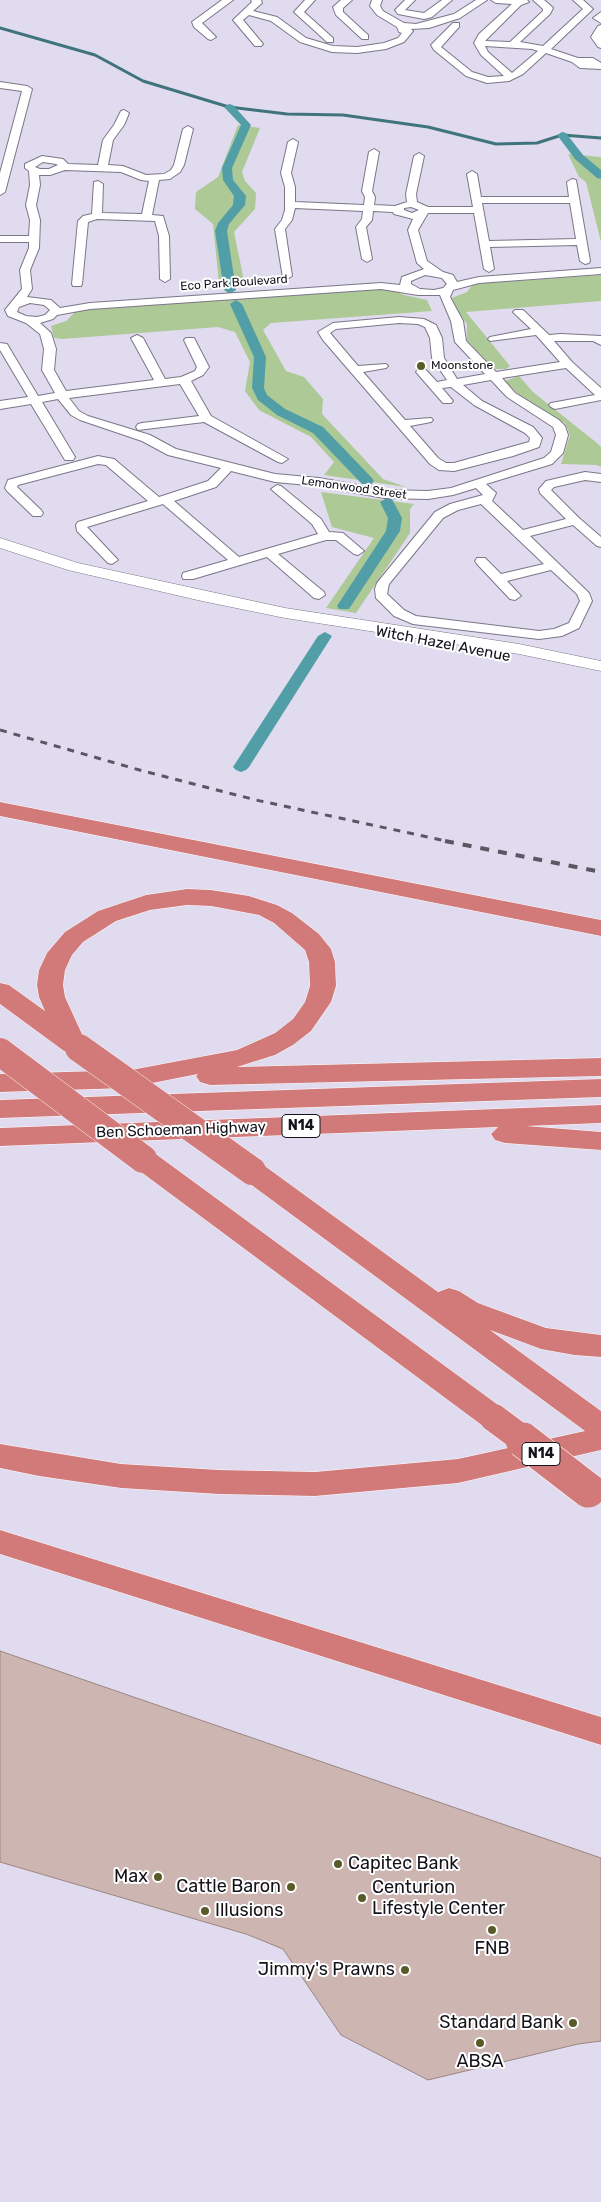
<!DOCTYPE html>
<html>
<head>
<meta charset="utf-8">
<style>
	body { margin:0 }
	canvas { display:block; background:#e1dbef }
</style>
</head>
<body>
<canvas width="601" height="2202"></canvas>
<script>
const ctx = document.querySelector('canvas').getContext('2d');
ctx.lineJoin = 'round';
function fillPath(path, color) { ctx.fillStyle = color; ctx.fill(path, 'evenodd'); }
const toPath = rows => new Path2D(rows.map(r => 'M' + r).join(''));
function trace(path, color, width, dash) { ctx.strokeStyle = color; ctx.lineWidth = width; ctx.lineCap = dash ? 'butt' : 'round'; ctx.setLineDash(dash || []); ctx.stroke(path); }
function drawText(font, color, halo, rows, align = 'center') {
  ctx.font = font + ' Rubik,sans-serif'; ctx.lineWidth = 4; ctx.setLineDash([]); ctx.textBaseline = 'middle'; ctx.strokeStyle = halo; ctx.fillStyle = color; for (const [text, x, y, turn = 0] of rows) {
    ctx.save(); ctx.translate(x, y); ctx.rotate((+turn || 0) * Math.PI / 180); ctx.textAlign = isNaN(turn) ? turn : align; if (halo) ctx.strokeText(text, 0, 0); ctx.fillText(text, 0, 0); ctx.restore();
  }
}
const green = toPath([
	[238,125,260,128,242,172,245,181,256,193,255,209,234,232,244,281,255,285,209,289,219,283,213,224,195,209,196,192,218,177],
	[568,154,601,157,601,242,586,182,579,177],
	[601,275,601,301,466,312,510,366,506,369,494,369,467,340,467,324,449,299,467,292,473,284],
	[389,289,404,295,427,300,432,311,271,323,263,330,286,371,304,377,323,399,322,414,383,479,406,487,324,475,334,462,311,437,259,410,245,391,250,362,235,332,218,327,62,339,54,338,51,326,66,321,77,310],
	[519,376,533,392,597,443,601,447,601,467,597,465,561,464,570,435,565,423,522,398,505,381],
	[321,492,414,504,410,509,410,533,356,613,326,608,374,538,332,527]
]);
const stream = toPath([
	[0,28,95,55,143,81,229,107,287,114,343,115,428,127,496,144,537,143,562,135,601,138]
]);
const canal = toPath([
	[229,104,233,105,251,125,232,168,233,180,246,196,245,205,229,224,227,231,236,290,230,294,224,290,215,231,218,223,233,205,234,196,223,180,222,168,241,125,224,107,229,104],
	[562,132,566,133,583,155,601,170,601,179,597,178,575,159,557,135,562,132],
	[236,300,242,304,266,357,264,388,267,395,285,409,323,427,372,478,374,481,372,484,362,484,313,433,277,415,258,400,252,388,254,357,230,304,236,300],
	[387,498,392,499,402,518,400,531,349,609,339,609,337,606,386,531,388,518,380,502,387,498],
	[325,632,332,636,249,767,246,770,241,772,236,770,233,767,318,636,325,632]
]);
const building = toPath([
	[0,1651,601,1858,601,2041,578,2044,428,2080,341,2035,283,1949,246,1934,0,1862,0,1651]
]);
const minor = toPath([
	[222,0,233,0,202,23,216,37,211,40,208,39,194,27,192,22,222,0],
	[251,0,261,0,262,3,253,11,277,17,306,38,333,46,357,47,384,43,398,38,402,33,399,32,397,27,377,15,370,6,372,0,382,0,380,6,383,11,404,23,416,24,454,14,476,0,487,0,460,18,429,28,411,29,413,31,404,42,386,49,357,53,332,52,300,42,271,21,249,15,243,20,263,44,261,46,255,46,233,20,252,2,251,0],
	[305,0,315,0,304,12,333,38,333,42,327,42,294,12,305,0],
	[341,0,352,0,343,8,343,12,368,35,368,39,362,39,336,15,333,7,341,0],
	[405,0,415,0,405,10,424,13,442,0,452,0,432,17,424,19,398,14,395,10,405,0],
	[491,0,527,0,529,2,521,5,485,41,510,42,543,11,543,9,533,0,544,0,551,6,553,8,550,14,520,42,543,46,583,9,573,0,583,0,593,9,551,49,578,58,593,58,601,63,601,69,580,68,572,62,546,53,523,74,509,81,487,83,466,76,434,50,431,45,453,23,459,23,459,27,441,47,472,72,488,77,504,76,481,55,474,43,479,34,512,4,496,3,491,0],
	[485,46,532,49,538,51,512,73,488,52,485,46],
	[601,12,601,23,593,18,601,12],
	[601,25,601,48,598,47,591,37,598,26,601,25],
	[0,82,27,86,32,89,5,192,0,195,0,173,22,91,0,88,0,82],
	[124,110,129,113,124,125,113,140,108,165,123,166,146,175,164,174,171,170,174,165,183,129,188,126,193,129,184,165,180,172,170,179,159,180,152,215,163,216,169,236,170,279,165,282,160,279,159,236,155,221,97,219,88,222,82,284,81,286,73,286,72,284,78,221,83,216,92,214,94,182,98,181,103,184,102,213,142,214,149,181,141,180,121,172,65,170,50,175,39,175,40,185,36,205,40,220,39,248,30,270,32,289,27,297,51,300,60,308,90,303,381,283,400,285,402,277,424,269,417,263,408,230,413,219,394,214,393,212,373,211,372,220,366,227,372,259,367,262,362,259,356,227,362,219,363,211,295,208,292,220,285,229,292,276,287,279,283,278,275,229,282,220,285,210,285,187,281,173,288,142,293,139,298,142,291,173,295,187,295,202,364,205,365,197,362,191,369,152,374,149,379,152,372,191,375,197,374,205,395,206,407,202,406,194,414,156,419,153,424,156,416,194,417,202,428,207,473,207,467,174,472,171,477,174,481,197,569,197,567,182,572,179,576,180,590,261,589,263,585,264,580,261,577,245,490,247,494,269,489,272,484,269,474,213,428,213,418,230,427,261,443,272,453,275,457,282,479,277,601,268,601,274,479,283,453,290,450,297,463,321,466,341,496,372,560,362,536,335,490,341,488,339,490,337,531,329,515,314,513,312,515,310,523,310,549,335,561,334,601,336,601,345,593,341,554,341,572,362,601,388,601,400,555,409,551,407,549,405,551,403,595,395,566,368,502,378,515,393,559,420,565,426,568,435,563,453,552,464,486,484,496,493,492,501,523,530,566,519,540,493,539,489,546,481,585,472,601,474,601,482,585,480,554,487,551,490,579,518,601,537,601,547,597,546,573,525,530,536,589,593,592,601,579,628,562,636,539,639,413,624,394,616,376,598,375,589,377,583,435,512,450,504,483,495,476,488,453,495,428,499,384,498,319,486,275,482,231,471,216,487,174,501,239,557,318,534,312,524,271,489,277,485,281,486,321,519,329,532,343,533,364,551,358,555,354,554,336,540,326,540,278,554,324,592,325,595,319,599,314,598,267,557,193,579,183,579,182,576,183,573,228,560,163,504,87,527,118,560,112,564,108,563,77,531,76,525,78,522,148,501,106,465,98,464,18,485,17,487,41,510,43,513,41,516,33,516,7,491,5,488,8,480,98,456,114,459,159,497,208,481,221,468,168,455,142,441,80,420,71,415,58,399,42,402,75,457,73,460,65,460,31,404,0,409,0,401,28,397,0,350,0,343,7,344,38,396,55,393,42,370,44,349,40,334,26,323,8,316,5,310,22,289,20,270,29,248,29,242,0,242,0,236,29,236,30,220,26,205,30,185,29,171,25,168,25,164,42,156,63,159,68,164,98,165,103,140,114,125,121,111,124,110],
	[43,162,56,164,58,165,49,169,40,169,35,167,43,162],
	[482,203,570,203,576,239,489,241,482,203],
	[411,207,419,210,412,213,404,210,404,208,411,207],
	[425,275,442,278,447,284,443,288,434,290,420,289,411,284,411,281,425,275],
	[381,289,418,295,440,295,451,321,455,342,485,374,457,379,444,358,442,338,436,325,424,319,399,317,333,323,318,332,323,340,430,464,439,470,454,471,513,456,539,447,542,438,533,427,482,401,463,385,491,380,507,397,553,427,556,435,551,452,544,458,451,488,428,491,384,490,319,478,275,474,176,449,150,435,88,416,79,411,69,398,180,384,199,416,142,423,138,424,136,427,138,430,204,422,278,462,282,463,288,459,211,416,191,381,203,375,209,367,194,338,186,338,184,340,197,367,195,371,181,377,165,379,143,338,137,335,131,338,154,380,66,391,54,370,56,349,51,333,40,323,53,319,57,315,90,309,381,289],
	[30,303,44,305,50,310,45,315,37,317,26,316,17,312,19,307,30,303],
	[399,323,418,324,425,327,430,338,432,358,447,380,437,382,426,370,418,370,416,372,443,403,451,403,453,401,442,388,451,387,474,405,525,433,530,438,529,442,454,463,446,463,438,458,410,426,431,422,433,420,431,418,405,420,363,372,386,368,388,366,386,364,358,366,330,333,336,329,399,323],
	[481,504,544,564,501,574,485,558,477,558,475,561,477,564,510,599,515,600,521,596,507,581,551,570,577,594,580,601,569,623,554,629,539,631,416,616,404,610,387,594,389,584,443,518,458,510,481,504]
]);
const tertiary = toPath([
	[0,538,78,563,285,608,519,644,601,661,601,671,519,654,285,618,202,601,68,570,0,548,0,538]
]);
const motorway = toPath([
	[0,802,601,920,601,936,0,816,0,802],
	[187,889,211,890,249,896,277,905,292,913,319,934,331,949,335,962,336,986,331,1002,311,1031,293,1045,275,1055,237,1067,601,1058,601,1076,210,1085,200,1082,196,1076,198,1074,127,1088,0,1092,0,1074,131,1070,237,1050,275,1033,293,1019,305,1002,310,986,309,962,305,950,274,923,259,915,211,906,187,905,150,910,116,921,83,942,72,955,65,970,63,985,65,997,87,1045,84,1051,74,1053,64,1051,0,1004,0,983,9,985,45,1011,39,997,37,985,39,970,47,953,65,932,98,911,146,895,187,889],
	[601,1079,601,1097,0,1118,0,1100,601,1079],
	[601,1105,601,1123,526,1126,601,1132,601,1150,505,1143,495,1140,491,1134,498,1127,0,1146,0,1128,601,1105],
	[143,1150,153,1152,505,1410,510,1418,505,1426,494,1429,483,1426,133,1166,129,1159,133,1152,143,1150],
	[252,1162,262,1164,438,1292,449,1288,459,1291,478,1303,546,1328,601,1335,601,1357,574,1355,541,1349,490,1330,601,1411,601,1450,458,1483,315,1496,219,1494,121,1488,39,1476,0,1468,0,1444,121,1464,219,1470,315,1472,458,1459,585,1431,242,1178,238,1171,242,1164,252,1162],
	[0,1530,601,1717,601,1745,0,1554,0,1530]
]);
const railFar1 = toPath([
	[0,730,143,771,256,800,451,842]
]);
const rail = toPath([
	[445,841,601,872]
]);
const motorwayBridgeFar1 = toPath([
	[79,1048,252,1171],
	[0,1052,143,1159],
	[494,1418,525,1441]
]);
const motorwayBridge = toPath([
	[523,1440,588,1490]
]);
const markers = [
	[421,366,5,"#585b28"],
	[338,1864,5,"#585b28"],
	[158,1877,5,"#585b28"],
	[291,1887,5,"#585b28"],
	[362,1898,5,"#585b28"],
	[205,1911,5,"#585b28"],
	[492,1930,5,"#585b28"],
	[405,1970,5,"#585b28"],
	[573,2023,5,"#585b28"],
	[480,2043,5,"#585b28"]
];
const farStreetnames = [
	["Eco Park Boulevard",234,283,-4],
	["Lemonwood Street",354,488,8]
];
const farPoinames = [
	["Moonstone",431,366]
];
const shields = [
	[301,1126,38],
	[541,1454,38]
];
const shieldNames = [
	["N14",301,1126],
	["N14",541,1454]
];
const streetNames = [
	["Witch Hazel Avenue",443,644,11],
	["Ben Schoeman Highway",181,1130,-2]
];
const nearPoinames = [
	["Capitec Bank",348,1864,"left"],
	["Max",148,1877],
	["Cattle Baron",281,1887],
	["Centurion",372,1888,"left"],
	["Lifestyle Center",372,1909,"left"],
	["Illusions",215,1911,"left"],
	["FNB",492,1949,"center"],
	["Jimmy's Prawns",395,1970],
	["Standard Bank",563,2023],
	["ABSA",480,2062,"center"]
];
fillPath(green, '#acc996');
trace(stream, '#40747d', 3);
fillPath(canal, '#529ea7');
fillPath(building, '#cdb6b2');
trace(building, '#9b8581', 1);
trace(minor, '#7b7688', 2);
trace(tertiary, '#7b7688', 1);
trace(motorway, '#fff', 1);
fillPath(minor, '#fff');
fillPath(tertiary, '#fff');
fillPath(motorway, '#d17a79');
trace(railFar1, '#5a5762', 3, [7, 7]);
trace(rail, '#5a5762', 4, [9, 9]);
trace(motorwayBridgeFar1, '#fff', 29, []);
trace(motorwayBridge, '#fff', 36, []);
trace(motorwayBridgeFar1, '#d17a79', 28);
trace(motorwayBridge, '#d17a79', 35);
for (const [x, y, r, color] of markers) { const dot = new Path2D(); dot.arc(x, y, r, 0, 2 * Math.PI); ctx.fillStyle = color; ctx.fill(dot); trace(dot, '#fff', 2); }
drawText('12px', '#15131a', '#fff', farStreetnames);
drawText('12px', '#15131a', '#fff', farPoinames, 'left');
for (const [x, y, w] of shields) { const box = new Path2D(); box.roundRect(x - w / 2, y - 11.5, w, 23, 4); ctx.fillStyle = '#fff'; ctx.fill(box); trace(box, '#15131a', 1); }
drawText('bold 14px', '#15131a', null, shieldNames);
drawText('15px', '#15131a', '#fff', streetNames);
drawText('18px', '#15131a', '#fff', nearPoinames, 'right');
</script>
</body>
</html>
